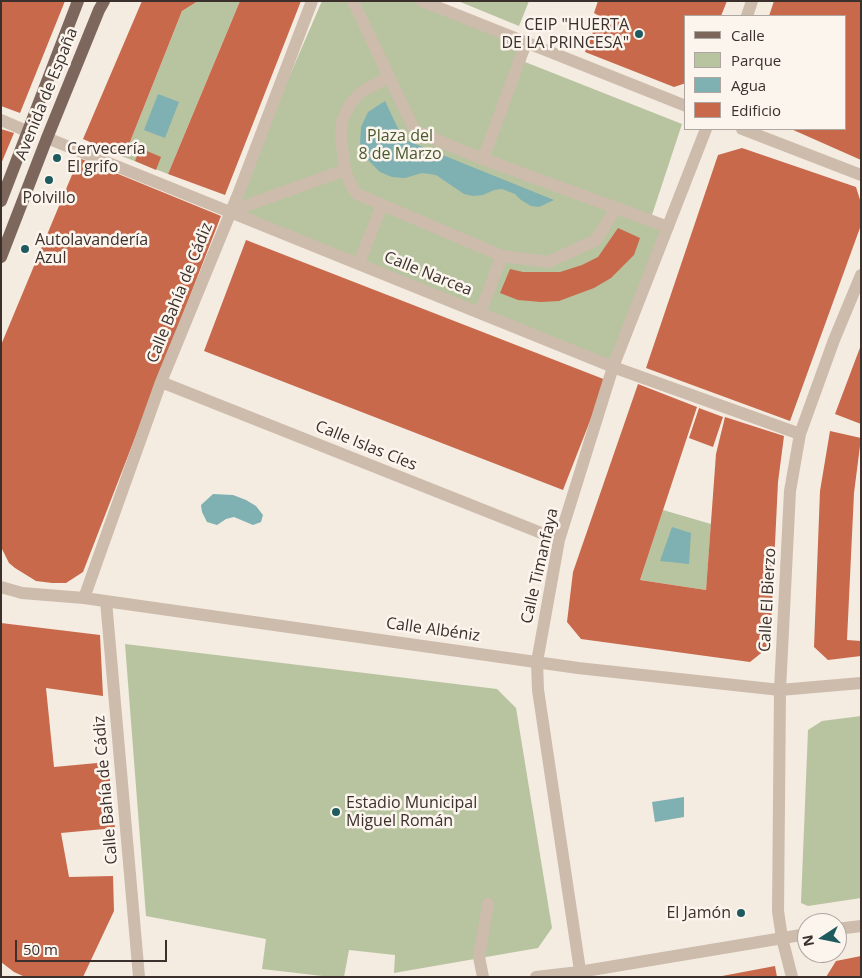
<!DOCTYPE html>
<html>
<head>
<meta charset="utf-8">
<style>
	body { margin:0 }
	#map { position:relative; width:862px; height:978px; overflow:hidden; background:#f4ebe1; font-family:"Open Sans",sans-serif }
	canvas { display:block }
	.frame { position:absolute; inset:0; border:2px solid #3b302b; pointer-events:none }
	.legend { position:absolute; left:684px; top:15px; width:162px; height:115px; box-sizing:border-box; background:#fbf5ee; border:1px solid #aea6a0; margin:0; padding:6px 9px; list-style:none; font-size:15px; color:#3b302b }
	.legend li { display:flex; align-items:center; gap:10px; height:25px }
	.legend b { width:25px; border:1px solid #aea6a0 }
	.north { position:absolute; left:797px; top:913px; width:50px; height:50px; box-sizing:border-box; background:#fbf5ee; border:1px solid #aea6a0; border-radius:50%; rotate:259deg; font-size:14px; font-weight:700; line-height:20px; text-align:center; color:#3b302b }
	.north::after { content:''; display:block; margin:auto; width:18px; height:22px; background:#1f5a5e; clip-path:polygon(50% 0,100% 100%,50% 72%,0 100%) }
	.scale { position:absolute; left:15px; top:940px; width:152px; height:22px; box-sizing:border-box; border:2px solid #3b302b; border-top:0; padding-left:6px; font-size:15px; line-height:18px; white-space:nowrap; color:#3b302b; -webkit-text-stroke:4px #fbf5ee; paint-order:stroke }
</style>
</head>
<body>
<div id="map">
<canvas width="862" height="978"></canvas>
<div class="frame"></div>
<ul class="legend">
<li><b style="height:6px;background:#7d675c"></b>Calle</li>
<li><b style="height:14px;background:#b8c4a0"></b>Parque</li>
<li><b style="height:14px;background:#7fb0b2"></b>Agua</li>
<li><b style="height:14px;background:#c8694b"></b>Edificio</li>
</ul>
<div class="north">N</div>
<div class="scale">50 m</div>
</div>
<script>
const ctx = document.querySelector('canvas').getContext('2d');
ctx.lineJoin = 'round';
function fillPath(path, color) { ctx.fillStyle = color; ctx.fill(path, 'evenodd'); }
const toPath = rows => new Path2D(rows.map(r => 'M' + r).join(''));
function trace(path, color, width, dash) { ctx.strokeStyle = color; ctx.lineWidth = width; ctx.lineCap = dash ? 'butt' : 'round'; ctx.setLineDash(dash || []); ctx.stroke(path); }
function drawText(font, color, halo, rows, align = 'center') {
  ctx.font = font + ' "Open Sans",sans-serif'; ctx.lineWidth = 5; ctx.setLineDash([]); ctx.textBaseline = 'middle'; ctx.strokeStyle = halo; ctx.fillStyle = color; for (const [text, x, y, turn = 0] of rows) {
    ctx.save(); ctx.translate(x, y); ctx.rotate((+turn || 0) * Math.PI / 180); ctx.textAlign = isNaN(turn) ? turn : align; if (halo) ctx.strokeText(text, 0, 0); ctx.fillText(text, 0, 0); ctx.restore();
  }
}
const green = toPath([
	[198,1,240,1,168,174,124,157,182,11],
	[322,1,422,1,526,43,520,60,682,124,650,221,668,227,613,367,231,211],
	[458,1,529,1,519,26],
	[663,510,711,524,706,590,640,580],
	[125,644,497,689,516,708,552,928,538,948,394,973,395,955,349,950,344,977,331,977,262,969,266,939,146,916],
	[861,716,861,898,808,906,801,903,808,730,822,721]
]);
const water = toPath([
	[158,94,179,102,165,138,144,130],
	[385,101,403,139,554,200,539,207,531,206,521,200,515,194,502,189,494,190,483,195,473,196,464,194,436,175,422,173,405,178,392,177,380,172,367,159,360,143,361,127,368,112],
	[213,494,233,495,246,500,256,506,263,515,261,522,253,525,234,517,226,519,217,525,207,522,202,512,201,505],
	[672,527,691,533,689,564,660,561],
	[684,797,684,817,655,822,652,802]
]);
const building = toPath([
	[1,1,65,1,20,113,1,106],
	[142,1,198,1,182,11,124,157,83,139],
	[240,1,301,1,225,195,168,174],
	[598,1,604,2,727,1,721,16,686,16,686,83,674,87,585,52,599,16,594,13],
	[774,1,861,1,861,160,791,129,846,129,846,16,769,16],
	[1,129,14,133,1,164],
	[140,148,161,157,156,170,135,161],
	[742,148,856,187,861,203,861,225,790,421,646,368,718,155],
	[79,158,221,216,83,572,66,583,52,583,36,581,15,568,9,563,1,547,1,345],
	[618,228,640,238,634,255,611,278,594,288,559,301,541,302,518,300,500,293,510,269,523,272,560,272,582,265,598,257],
	[246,240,606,380,563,490,204,351],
	[861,345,861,424,835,414],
	[638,384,697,407,640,580,706,590,716,454,725,417,784,436,778,482,770,646,750,662,581,639,567,622,573,572],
	[699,408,723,417,713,447,689,438],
	[830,431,861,438,854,493,847,640,861,641,861,656,828,660,814,647,820,491],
	[1,623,100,635,103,696,46,688,54,767,108,762,115,828,61,833,69,877,113,876,114,911,83,977,25,977,14,972,1,962],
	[861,956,861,977,826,977,836,961],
	[775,966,777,977,722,977,722,976]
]);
const minor = toPath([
	[353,1,415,131,483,159,526,43],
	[422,1,686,106],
	[747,16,752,1],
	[389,77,361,92,350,104,342,121,341,137,345,170,351,185,357,194,502,256,548,262,596,240,616,208],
	[1,120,29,132],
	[742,129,861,175],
	[47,138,613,367,800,434],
	[483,159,668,227],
	[231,211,345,170],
	[359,263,382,205],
	[480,313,502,256],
	[161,382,559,540],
	[1,587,22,593,84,598,578,668,780,690,861,683],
	[84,598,161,382,239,192,312,1],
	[106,601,139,977],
	[837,929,861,926],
	[483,977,479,957,488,904],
	[536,977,579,972,807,934],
	[581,977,538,690,537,662,559,540,613,367,706,129],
	[792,977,782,938,778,911,780,690,790,491,800,434,834,340,861,275]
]);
const major = toPath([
	[1,201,78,1],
	[1,257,47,138,99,10,104,1]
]);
const markers = [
	[639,34,5,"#1f5a5e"],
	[57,158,5,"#1f5a5e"],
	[49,180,5,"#1f5a5e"],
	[25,249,5,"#1f5a5e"],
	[336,812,5,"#1f5a5e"],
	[741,913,5,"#1f5a5e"]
];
const poiNames = [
	["CEIP \"HUERTA",629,25,"right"],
	["DE LA PRINCESA\"",629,43,"right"],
	["Cervecería",67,149],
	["El grifo",67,167],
	["Polvillo",49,198,"center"],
	["Autolavandería",35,240],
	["Azul",35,258],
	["Estadio Municipal",346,803],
	["Miguel Román",346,821],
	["El Jamón",731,913,"right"]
];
const streetNames = [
	["Avenida de España",47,94,-68],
	["Calle Narcea",428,274,22],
	["Calle Bahía de Cádiz",180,293,-68],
	["Calle Islas Cíes",366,446,22],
	["Calle Timanfaya",540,566,-77],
	["Calle El Bierzo",768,600,-87],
	["Calle Albéniz",433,630,8],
	["Calle Bahía de Cádiz",106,790,-95]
];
const parkNames = [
	["Plaza del",400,136],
	["8 de Marzo",400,154]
];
fillPath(green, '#b8c4a0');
fillPath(water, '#7fb0b2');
fillPath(building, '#c8694b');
trace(minor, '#cdbbac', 12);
trace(major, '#7d675c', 12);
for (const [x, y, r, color] of markers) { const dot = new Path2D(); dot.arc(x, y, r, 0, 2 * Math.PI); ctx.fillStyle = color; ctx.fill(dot); trace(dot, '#fbf5ee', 2); }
drawText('16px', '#3b302b', '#fbf5ee', poiNames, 'left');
drawText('16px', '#3b302b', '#fbf5ee', streetNames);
drawText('16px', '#4a5a2e', '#fbf5ee', parkNames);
</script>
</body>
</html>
